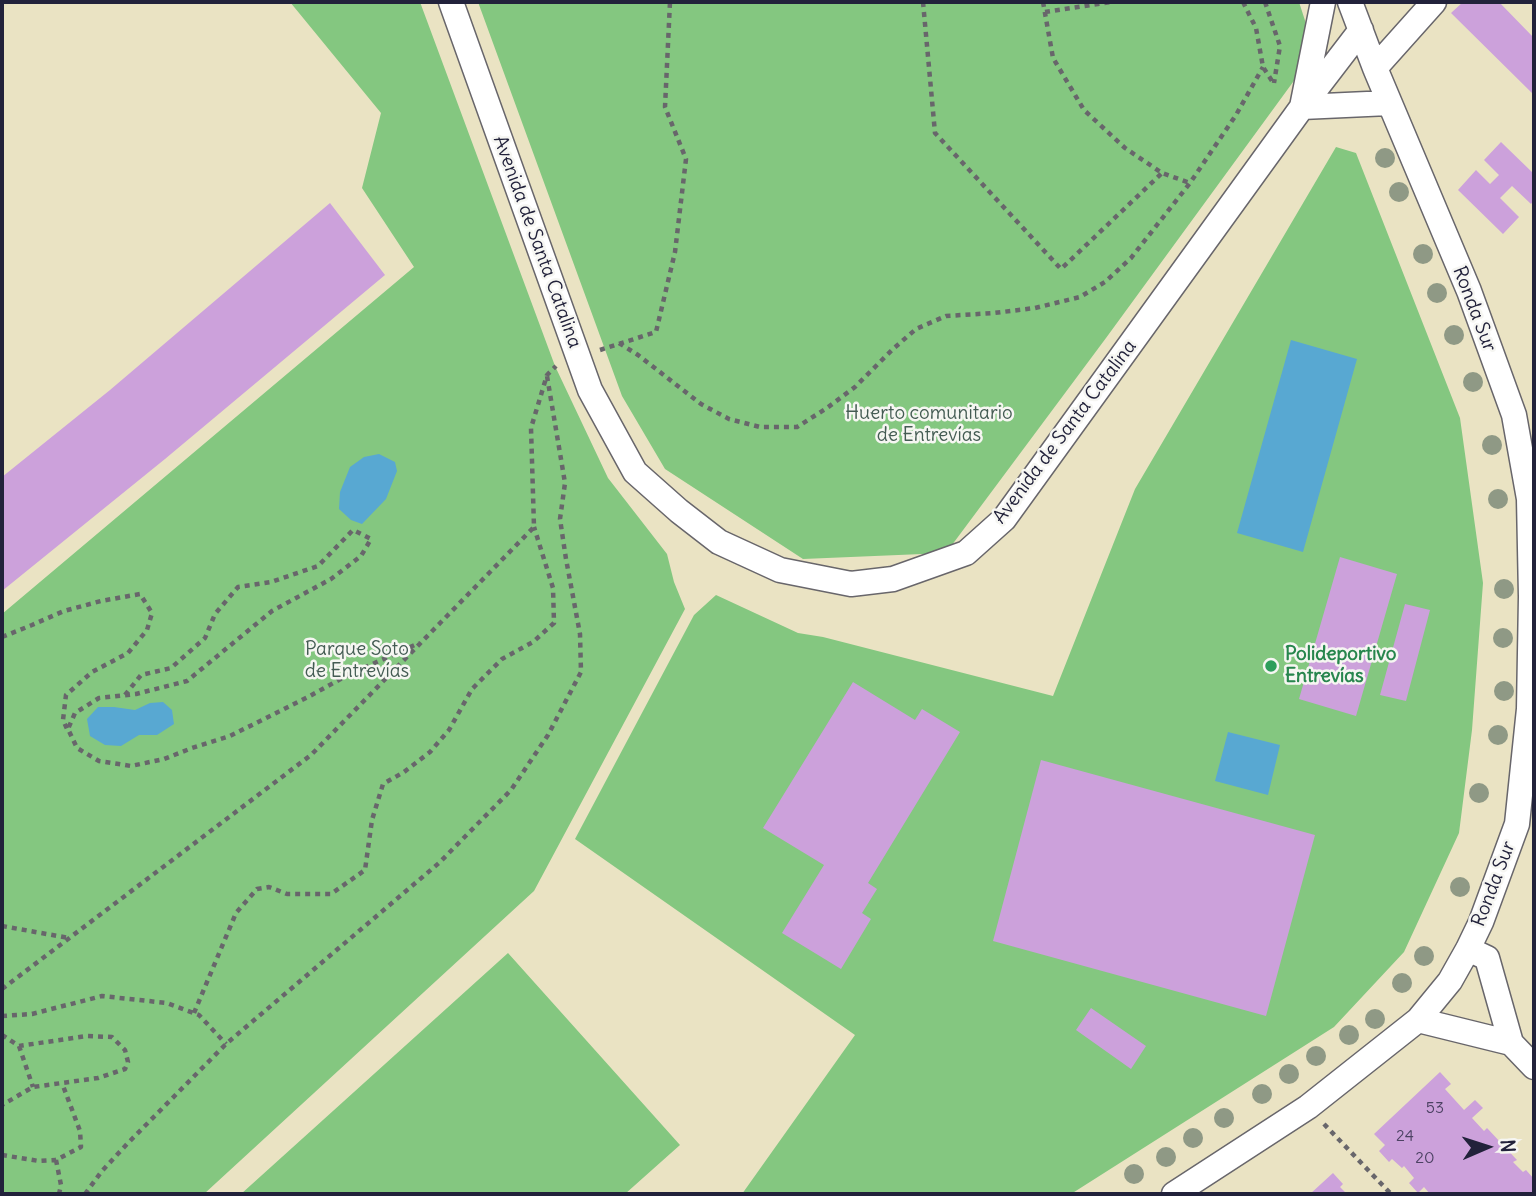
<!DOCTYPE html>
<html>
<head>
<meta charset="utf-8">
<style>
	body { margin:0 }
	#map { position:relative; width:1536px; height:1196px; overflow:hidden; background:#eae3c3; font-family:Delius,sans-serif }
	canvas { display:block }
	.frame { position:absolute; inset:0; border:4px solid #22223b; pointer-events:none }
	.north { position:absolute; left:1452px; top:1112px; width:70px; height:70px; -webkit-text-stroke:5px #f6f6f2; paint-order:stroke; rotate:87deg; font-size:19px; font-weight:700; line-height:28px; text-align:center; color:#22223b }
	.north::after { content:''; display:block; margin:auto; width:24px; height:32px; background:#22223b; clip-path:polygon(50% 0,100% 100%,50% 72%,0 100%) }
</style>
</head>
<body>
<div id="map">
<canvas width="1536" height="1196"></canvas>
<div class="frame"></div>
<div class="north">N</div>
</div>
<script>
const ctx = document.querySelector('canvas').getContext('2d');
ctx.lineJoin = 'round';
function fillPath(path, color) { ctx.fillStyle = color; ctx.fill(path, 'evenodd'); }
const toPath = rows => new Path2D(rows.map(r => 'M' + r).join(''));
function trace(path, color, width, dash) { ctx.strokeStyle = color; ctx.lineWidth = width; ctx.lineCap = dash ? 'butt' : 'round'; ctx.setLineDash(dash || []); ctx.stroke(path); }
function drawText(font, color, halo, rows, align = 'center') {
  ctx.font = font + ' Delius,sans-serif'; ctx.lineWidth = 5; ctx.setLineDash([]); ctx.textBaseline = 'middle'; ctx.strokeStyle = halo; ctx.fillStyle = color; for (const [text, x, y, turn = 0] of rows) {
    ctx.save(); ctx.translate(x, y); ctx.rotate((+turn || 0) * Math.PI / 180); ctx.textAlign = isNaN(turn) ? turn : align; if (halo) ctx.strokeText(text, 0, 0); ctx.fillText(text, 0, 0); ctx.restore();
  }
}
const green = toPath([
	[290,2,420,2,555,366,608,478,667,554,674,582,685,609,534,891,204,1194,2,1194,2,614,414,267,362,188,381,113],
	[478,2,1299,2,1311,39,1304,67,1106,338,946,553,803,559,665,469,622,396],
	[1336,147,1356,153,1460,418,1483,583,1472,730,1459,833,1404,952,1334,1027,1071,1194,742,1194,855,1035,575,839,694,615,716,595,798,633,823,637,1053,696,1135,489],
	[508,953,680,1145,625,1194,241,1194]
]);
const water = toPath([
	[1291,340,1357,359,1303,552,1237,533],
	[379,454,395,462,397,471,386,499,362,524,351,520,339,509,340,492,350,467,364,457],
	[163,702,172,710,174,724,157,735,139,735,121,746,105,745,90,736,87,719,98,707,114,707,135,710,150,703],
	[1228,732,1280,745,1268,795,1215,781]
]);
const building = toPath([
	[1463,2,1499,2,1534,38,1534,95,1451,13],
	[1501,142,1534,174,1534,200,1531,204,1512,186,1500,198,1519,217,1503,234,1458,190,1476,170,1490,184,1499,175,1484,160],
	[330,203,385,275,165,459,2,591,2,477,110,390],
	[1340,557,1397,574,1356,716,1299,699],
	[1405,604,1430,610,1406,701,1380,695],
	[853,682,915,720,922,709,960,732,868,883,877,889,862,913,871,919,841,969,782,933,824,865,763,828],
	[1041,760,1315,835,1266,1016,993,941],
	[1091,1008,1146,1046,1131,1069,1076,1030],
	[1440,1072,1451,1084,1445,1089,1464,1110,1475,1100,1483,1108,1472,1118,1484,1131,1487,1128,1517,1160,1513,1162,1523,1172,1526,1170,1534,1179,1534,1194,1430,1194,1424,1187,1418,1193,1409,1183,1414,1178,1404,1166,1402,1168,1392,1159,1389,1162,1379,1151,1385,1145,1374,1134],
	[1333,1173,1343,1184,1340,1187,1347,1194,1310,1194]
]);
const path = toPath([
	[923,2,935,133,1061,269,1162,173],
	[1043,2,1053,58,1084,110,1125,148,1162,173,1190,183],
	[1243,2,1256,28,1263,67,1274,84],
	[1265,2,1280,46,1274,83],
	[1045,12,1111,2],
	[619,343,638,355,701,404,729,419,760,427,797,427,827,408,855,387,893,349,916,329,946,316,994,313,1035,308,1080,297,1105,282,1131,258,1190,183,1236,115,1263,67],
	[600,350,656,332,675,252,686,159,665,107,670,2],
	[2,637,32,625,64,611,101,601,140,594,152,613,147,630,128,653,92,672,66,695,63,720,68,731],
	[125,695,141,675,171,668,205,638,215,614,238,587,271,582,318,566,353,530,371,539,361,556,331,579,272,611,187,681,136,694,99,698,75,713,68,729,77,748,99,761,131,766,164,759,192,748,230,736,308,697,346,676,419,643],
	[2,926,69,938],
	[2,989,311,755,534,527,531,428,547,375,556,366],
	[194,1013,236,913,257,889,269,887,287,894,331,894,365,870,372,820,383,784,404,772,430,752,449,730,472,689,502,659,533,642,554,623,553,588,534,527],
	[2,1016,32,1014,102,996,167,1003,199,1015,226,1044],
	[2,1035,19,1046,87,1036,112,1037,125,1050,128,1062,125,1069,98,1078,33,1087,2,1105],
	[19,1046,33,1087],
	[1324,1124,1391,1194],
	[2,1155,39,1161,56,1160,81,1147,80,1131,62,1083],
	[56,1160,61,1185,59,1194],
	[85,1194,102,1171,128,1143,226,1044,439,863,511,790,548,735,581,672,580,634,566,559,560,519,565,483,547,376]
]);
const minor = toPath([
	[451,2,590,390,635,472,679,511,719,542,780,570,851,584,893,579,966,553,1004,519,1302,107,1361,30],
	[1323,2,1302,107,1389,103],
	[1375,68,1434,2],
	[1468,949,1487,958,1511,1043,1534,1067],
	[1418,1020,1511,1043],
	[1174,1194,1308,1107,1418,1020,1450,981,1468,949,1481,922,1517,824,1529,709,1531,597,1529,499,1514,415,1469,291,1375,68,1350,2]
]);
const trees = [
	[1385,158],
	[1399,192],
	[1423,254],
	[1437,293],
	[1454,335],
	[1473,382],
	[1492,445],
	[1498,499],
	[1504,589],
	[1503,638],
	[1504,691],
	[1498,735],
	[1479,793],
	[1460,887],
	[1424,956],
	[1402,983],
	[1375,1019],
	[1349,1035],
	[1316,1056],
	[1289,1074],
	[1262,1094],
	[1224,1118],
	[1193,1138],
	[1166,1157],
	[1134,1174]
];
const markers = [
	[1271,666,7,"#2e9e5b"]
];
const numberNames = [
	["53",1435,1108],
	["24",1405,1136],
	["20",1425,1158]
];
const streetNames = [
	["Avenida de Santa Catalina",537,242,70],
	["Ronda Sur",1474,309,69],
	["Avenida de Santa Catalina",1065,432,-53],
	["Ronda Sur",1494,884,-69]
];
const parkNames = [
	["Huerto comunitario",929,414],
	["de Entrevías",929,436],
	["Parque Soto",357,650],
	["de Entrevías",357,672]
];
const leisureNames = [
	["Polideportivo",1285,655],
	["Entrevías",1285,677]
];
fillPath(green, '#84c780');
fillPath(water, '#58a8d2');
fillPath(building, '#cca1db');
trace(minor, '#68666b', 27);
trace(path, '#68666b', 4.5, [5, 5]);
trace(minor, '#fff', 24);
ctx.fillStyle = '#8f9985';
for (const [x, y] of trees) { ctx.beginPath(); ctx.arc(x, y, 10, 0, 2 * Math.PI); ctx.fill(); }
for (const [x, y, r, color] of markers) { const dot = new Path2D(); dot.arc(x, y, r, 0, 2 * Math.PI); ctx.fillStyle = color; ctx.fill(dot); trace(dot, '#f6f6f2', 2.5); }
drawText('16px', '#4c4263', null, numberNames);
drawText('19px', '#22223b', '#f6f6f2', streetNames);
drawText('19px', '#445c53', '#f6f6f2', parkNames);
drawText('bold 19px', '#27864d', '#f6f6f2', leisureNames, 'left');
</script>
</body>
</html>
